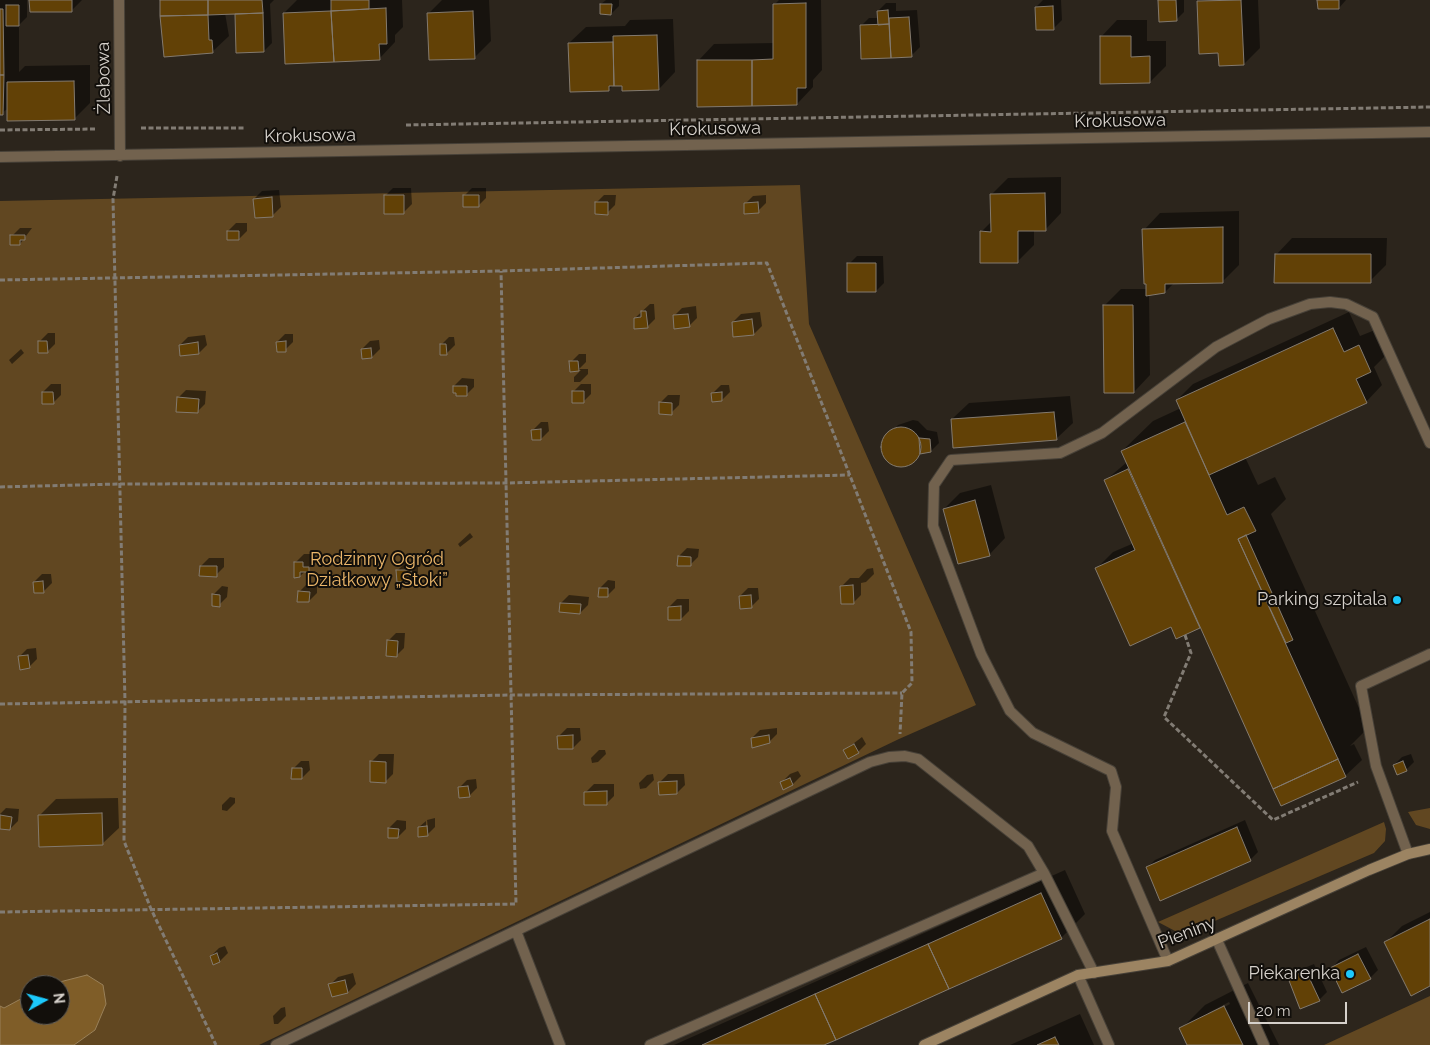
<!DOCTYPE html>
<html>
<head>
<meta charset="utf-8">
<style>
	body { margin:0 }
	#map { position:relative; width:1430px; height:1045px; overflow:hidden; background:#2c251c; font-family:Raleway,sans-serif }
	canvas { display:block }
	.north { position:absolute; left:20px; top:975px; width:50px; height:50px; box-sizing:border-box; background:#120f0b; border:1px solid #605d58; border-radius:50%; rotate:83deg; font-size:14px; font-weight:700; line-height:20px; text-align:center; color:#d6d1cb }
	.north::after { content:''; display:block; margin:auto; width:18px; height:22px; background:#1cc9fc; clip-path:polygon(50% 0,100% 100%,50% 72%,0 100%) }
	.scale { position:absolute; left:1248px; top:1002px; width:99px; height:22px; box-sizing:border-box; border:2px solid #d6d1cb; border-top:0; padding-left:6px; font-size:15px; line-height:18px; white-space:nowrap; color:#d6d1cb; -webkit-text-stroke:4px #120f0b; paint-order:stroke }
</style>
</head>
<body>
<div id="map">
<canvas width="1430" height="1045"></canvas>
<div class="north">N</div>
<div class="scale">20 m</div>
</div>
<script>
const ctx = document.querySelector('canvas').getContext('2d');
ctx.lineJoin = 'round';
function fillPath(path, color) { ctx.fillStyle = color; ctx.fill(path, 'evenodd'); }
const toPath = rows => new Path2D(rows.map(r => 'M' + r).join(''));
function trace(path, color, width, dash) { ctx.strokeStyle = color; ctx.lineWidth = width; ctx.lineCap = dash ? 'butt' : 'round'; ctx.setLineDash(dash || []); ctx.stroke(path); }
function drawText(font, color, halo, rows, align = 'center') {
  ctx.font = font + ' Raleway,sans-serif'; ctx.lineWidth = 4; ctx.setLineDash([]); ctx.textBaseline = 'middle'; ctx.strokeStyle = halo; ctx.fillStyle = color; for (const [text, x, y, turn = 0] of rows) {
    ctx.save(); ctx.translate(x, y); ctx.rotate((+turn || 0) * Math.PI / 180); ctx.textAlign = isNaN(turn) ? turn : align; if (halo) ctx.strokeText(text, 0, 0); ctx.fillText(text, 0, 0); ctx.restore();
  }
}
const green = toPath([
	[800,185,809,324,976,705,899,739,259,1045,0,1045,0,201],
	[30,985,60,985,60,1015,30,1015],
	[1430,808,1430,829,1416,825,1408,812],
	[1384,822,1386,829,1385,841,1374,853,1189,932,1177,932,1158,922],
	[1430,996,1430,1045,1324,1045]
]);
const water = toPath([
	[87,975,103,985,106,1004,95,1030,74,1045,0,1045,0,1006,4,1008,30,994,30,1015,60,1015,60,985,48,985,87,975]
]);
const shadow = toPath([
	[0,0,27,0,27,17,19,25,19,72,25,66,90,65,90,103,74,119,9,108,0,114],
	[31,0,82,0,72,10],
	[161,0,274,0,270,4,272,43,264,51,239,13,225,13,229,36,212,52],
	[297,0,402,0,403,27,395,35,395,42,379,59,284,13],
	[442,0,489,0,491,41,474,58,429,13],
	[606,0,619,0,619,6,611,14,601,4],
	[779,0,821,0,822,70,813,80,813,87,797,104,698,61,714,44,774,43,774,5],
	[1043,0,1061,0,1062,20,1054,28,1036,7],
	[1159,0,1184,0,1184,12,1176,20],
	[1200,0,1258,0,1260,48,1244,64,1198,2],
	[1319,0,1346,0,1339,8],
	[886,3,896,3,896,11,917,10,920,47,912,55,863,57,861,26,869,18,879,18,878,11],
	[673,19,675,72,659,89,614,85,608,90,569,43,586,27,625,26,630,20],
	[1117,20,1147,20,1147,41,1166,41,1166,66,1150,82,1101,37],
	[1061,177,1061,213,1045,230,1034,230,1034,245,1018,261,981,232,992,221,992,194,1008,178],
	[393,188,411,188,412,204,404,212,385,196],
	[472,188,486,188,486,198,478,206,464,196],
	[279,190,281,207,273,215,254,199,262,191],
	[604,195,616,195,615,205,607,213,596,203],
	[766,195,766,203,758,211,745,204,753,196],
	[1239,211,1239,265,1222,282,1174,283,1165,292,1149,294,1150,375,1134,392,1104,306,1121,289,1147,289,1144,230,1160,213],
	[236,223,247,223,247,231,239,239,228,231],
	[20,228,32,228,20,244,12,236],
	[1292,238,1387,238,1386,265,1370,281,1276,255],
	[857,256,883,256,884,283,876,291,849,264],
	[650,304,654,304,655,319,647,327,635,318],
	[696,306,697,318,689,326,674,316,682,308],
	[760,312,762,326,754,334,733,322,741,314],
	[1349,312,1360,336,1375,330,1386,355,1374,367,1382,385,1366,402,1245,457,1258,485,1275,477,1286,499,1271,514,1368,728,1350,746,1354,744,1362,760,1345,776,1201,626,1177,637,1171,626,1096,569,1113,552,1134,543,1106,480,1127,462,1122,451,1153,421,1181,408,1177,400,1193,384],
	[48,333,55,333,55,344,47,352,40,341],
	[285,334,293,334,293,342,285,350,277,342],
	[205,335,207,345,199,353,180,345,188,337],
	[449,337,454,337,455,345,447,353,441,345],
	[379,340,380,349,372,357,362,349,370,341],
	[21,349,24,353,12,364,9,360],
	[579,354,586,354,586,362,579,369,588,369,588,374,580,382,574,382,574,377,581,370,571,371,571,362],
	[462,378,474,379,474,387,466,395,454,386],
	[51,384,61,384,61,395,53,403,43,392],
	[581,384,591,384,591,394,583,402,573,392],
	[721,385,729,385,730,392,722,400,713,393],
	[186,390,206,391,205,404,197,412,178,398],
	[668,395,680,395,679,405,671,413,660,403],
	[1070,396,1073,423,1056,439,952,419,969,403],
	[913,420,918,421,927,430,937,432,939,443,931,451,921,452,911,463,899,465,889,461,883,450,884,441,898,425],
	[541,422,548,422,549,431,541,439,533,430],
	[991,485,1005,538,989,555,944,509,960,493],
	[470,533,473,537,460,547,458,544],
	[687,548,699,549,698,557,690,565,679,556],
	[304,554,310,554,310,560,316,560,316,562,300,576,296,562],
	[209,558,224,558,224,567,216,575,201,566],
	[405,563,418,563,418,573,410,581,397,571],
	[873,568,874,574,866,582,861,583,861,595,853,603,842,586,850,578,859,578,867,569],
	[42,574,51,574,52,583,44,591,34,582],
	[608,580,615,581,615,588,607,596,600,588],
	[307,584,317,584,317,593,309,601,299,592],
	[222,586,228,587,227,597,219,605,214,594],
	[748,588,758,588,759,599,751,607,740,596],
	[569,595,589,597,588,605,580,613,561,603],
	[677,599,689,599,689,611,681,619,669,607],
	[396,633,405,633,404,648,396,656,388,641],
	[36,648,37,659,29,667,19,657,27,649],
	[567,728,580,728,581,740,573,748,559,736],
	[777,728,777,734,769,742,752,738,760,730],
	[862,737,866,744,858,752,848,757,845,750],
	[599,750,605,750,606,754,598,762,592,763,591,758],
	[379,754,394,754,393,774,385,782,371,762],
	[1411,754,1414,762,1406,770,1394,765,1402,757],
	[301,761,309,761,310,770,302,778,293,769],
	[798,771,801,776,793,784,784,788,782,782,790,774],
	[653,774,654,780,646,788,640,789,639,783,647,775],
	[668,774,684,774,685,785,677,793,660,782],
	[476,779,477,788,469,796,459,788,467,780],
	[594,784,614,784,614,796,607,803,586,792],
	[230,797,235,798,235,803,227,811,222,810,222,805],
	[118,798,119,828,102,844,39,816,56,799],
	[6,808,19,809,18,821,10,829,0,827,0,814],
	[435,818,435,827,427,835,419,827,426,821,426,829,428,829,427,820],
	[397,820,406,821,406,829,398,837,389,828],
	[1245,820,1258,852,1250,860,1147,868,1155,860],
	[1065,870,1085,914,1061,938,821,1045,674,1045],
	[1430,912,1430,985,1386,942,1402,926],
	[225,946,228,953,220,961,211,956,219,948],
	[1366,947,1378,970,1370,978,1332,968,1339,960],
	[1314,964,1327,992,1319,1000,1289,979,1297,971],
	[353,973,356,984,348,992,333,996,330,985,338,977],
	[1248,983,1279,1045,1189,1045,1181,1029,1205,1005],
	[1229,1002,1230,1004,1208,1016,1208,1013],
	[285,1007,286,1016,278,1024,274,1024,273,1016,281,1008],
	[1080,1014,1094,1045,1010,1045]
]);
const building = toPath([
	[29,0,72,0,72,12,30,12,29,0],
	[160,0,208,0,208,15,160,16,160,0],
	[208,0,262,0,263,13,208,15,208,0],
	[331,0,369,0,369,9,331,11,331,0],
	[1158,0,1176,0,1177,21,1159,22,1158,0],
	[1241,0,1244,65,1219,66,1218,53,1199,54,1197,1,1241,0],
	[1317,0,1339,0,1339,9,1318,9,1317,0],
	[806,3,806,88,797,88,797,105,752,106,752,60,773,59,773,4,806,3],
	[600,4,612,4,611,15,600,14,600,4],
	[6,5,19,5,19,26,6,26,6,5],
	[1053,6,1054,30,1036,30,1035,7,1053,6],
	[386,8,387,44,379,44,380,60,334,62,331,11,386,8],
	[0,9,3,9,4,75,0,75,0,9],
	[888,10,889,24,878,25,877,11,888,10],
	[331,11,334,62,285,64,283,13,331,11],
	[473,11,475,59,429,60,427,13,473,11],
	[263,13,264,52,236,53,235,14,263,13],
	[208,15,209,40,212,40,213,53,164,57,160,16,208,15],
	[909,17,912,57,891,58,889,18,909,17],
	[889,24,891,58,861,59,860,25,889,24],
	[657,35,659,90,622,91,622,86,614,86,613,36,657,35],
	[1100,36,1131,36,1131,57,1150,56,1150,83,1100,84,1100,36],
	[613,42,614,86,609,86,609,91,570,92,568,43,613,42],
	[697,60,752,60,752,106,697,107,697,60],
	[0,75,4,75,3,115,0,115,0,75],
	[74,81,75,120,7,121,7,82,74,81],
	[1045,193,1046,231,1018,231,1018,263,980,263,980,231,991,232,990,194,1045,193],
	[384,195,404,195,404,214,384,214,384,195],
	[463,195,479,195,479,207,463,207,463,195],
	[272,197,273,217,255,218,253,199,272,197],
	[595,202,608,202,608,215,595,214,595,202],
	[758,202,759,213,744,214,744,203,758,202],
	[1223,227,1223,283,1165,284,1165,293,1146,296,1146,284,1144,284,1142,229,1223,227],
	[227,231,239,231,239,240,227,240,227,231],
	[10,235,25,235,25,240,20,240,20,245,10,245,10,235],
	[1275,254,1371,254,1371,283,1274,283,1275,254],
	[847,263,876,263,876,292,847,292,847,263],
	[1103,305,1133,305,1134,393,1104,393,1103,305],
	[641,311,646,311,648,328,634,329,634,318,641,317,641,311],
	[688,314,690,327,674,329,673,315,688,314],
	[752,319,754,335,733,337,732,322,752,319],
	[1333,328,1344,352,1359,345,1371,372,1356,379,1367,403,1209,475,1176,400,1333,328],
	[38,341,47,341,48,353,38,353,38,341],
	[286,341,286,352,277,352,276,342,286,341],
	[198,342,199,354,180,356,179,345,198,342],
	[440,344,446,344,447,355,440,355,440,344],
	[371,348,372,358,362,359,361,349,371,348],
	[569,361,578,361,579,371,570,372,569,361],
	[453,386,467,386,467,396,456,396,456,393,453,393,453,386],
	[572,391,584,391,584,403,572,403,572,391],
	[42,392,53,392,54,404,42,404,42,392],
	[722,392,722,401,712,402,711,393,722,392],
	[177,397,199,399,198,413,176,412,177,397],
	[659,402,672,403,672,415,659,414,659,402],
	[1054,412,1057,440,953,448,951,419,1054,412],
	[1185,422,1227,515,1244,507,1256,531,1238,539,1338,759,1273,789,1121,451,1185,422],
	'881 447a20 20 0 1 1 40 0a20 20 0 1 1-40 0Z',
	[541,429,541,440,532,440,531,430,541,429],
	[919,438,930,439,931,452,920,454,919,438],
	[1128,469,1200,628,1176,639,1171,627,1130,646,1095,568,1135,550,1104,480,1128,469],
	[975,500,990,556,958,564,943,509,975,500],
	[1246,535,1293,640,1286,643,1238,539,1246,535],
	[678,556,691,557,691,566,677,566,678,556],
	[294,562,303,562,303,567,309,567,309,572,300,572,300,577,294,578,294,562],
	[200,566,217,566,217,577,199,576,200,566],
	[396,570,411,570,411,582,397,582,396,570],
	[43,581,44,593,34,593,33,582,43,581],
	[853,585,854,604,841,604,840,586,853,585],
	[599,588,608,588,608,597,598,597,599,588],
	[298,591,310,592,309,602,297,602,298,591],
	[212,594,220,595,220,607,212,606,212,594],
	[751,595,752,608,740,609,739,596,751,595],
	[560,603,581,604,580,614,559,612,560,603],
	[681,606,681,620,668,620,668,607,681,606],
	[387,640,398,641,397,657,386,656,387,640],
	[28,655,30,668,20,670,18,656,28,655],
	[573,735,573,749,558,749,557,736,573,735],
	[769,735,770,743,752,748,751,738,769,735],
	[854,744,859,753,848,759,843,750,854,744],
	[1338,759,1346,777,1281,806,1273,789,1338,759],
	[370,761,386,762,386,783,370,782,370,761],
	[1403,761,1407,771,1397,775,1393,765,1403,761],
	[292,768,302,768,302,779,291,779,292,768],
	[790,778,793,785,783,790,780,782,790,778],
	[677,781,677,794,659,795,658,782,677,781],
	[468,786,470,797,459,798,458,787,468,786],
	[607,791,607,805,584,805,584,792,607,791],
	[102,813,103,845,39,847,38,815,102,813],
	[0,815,12,817,10,830,0,829,0,815],
	[427,826,428,836,418,837,418,827,427,826],
	[1237,827,1251,861,1160,901,1146,867,1237,827],
	[388,828,399,829,398,838,388,838,388,828],
	[1041,893,1062,939,949,989,928,944,1041,893],
	[1430,919,1430,986,1411,996,1384,942,1430,919],
	[928,944,949,989,836,1040,815,994,928,944],
	[217,953,220,962,213,965,210,956,217,953],
	[1358,954,1371,979,1342,993,1330,968,1358,954],
	[1306,971,1320,1001,1300,1009,1288,978,1306,971],
	[345,980,348,993,332,997,328,984,345,980],
	[815,994,836,1040,824,1045,702,1045,815,994],
	[1224,1006,1243,1045,1187,1045,1179,1028,1224,1006],
	[1055,1037,1059,1045,1037,1045,1055,1037]
]);
const path = toPath([
	[406,125,1430,107],
	[141,128,244,128],
	[0,130,97,129],
	[117,176,113,199,125,702,124,841,151,909,216,1045],
	[0,280,501,271,767,263,911,632,912,683,902,693,900,734],
	[0,487,119,484,506,483,850,475],
	[1185,635,1191,653,1164,717,1273,820,1358,782],
	[0,704,511,695,902,693],
	[0,912,516,904,501,271]
]);
const lane = toPath([
	[1408,854,1376,766,1361,686,1430,654],
	[516,931,560,1045],
	[1217,940,1264,1045],
	[1168,961,1112,831,1116,787,1111,771,1033,733,1010,711,981,654,933,526,934,485,951,460,1060,453,1102,433,1216,347,1269,319,1310,304,1330,302,1346,304,1373,317,1430,443],
	[276,1045,870,762,889,757,905,756,918,759,1028,846,1044,873,1094,973],
	[650,1045,1044,873]
]);
const street = toPath([
	[119,0,120,156],
	[0,157,1430,132],
	[1078,975,1109,1045]
]);
const secondary = toPath([
	[924,1045,1078,975,1168,961,1369,870,1408,854,1430,849]
]);
const markers = [
	[1397,600,5,"#1cc9fc"],
	[1350,974,5,"#1cc9fc"]
];
const streetNames = [
	["Żlebowa",104,78,-91],
	["Krokusowa",1120,121,-1],
	["Krokusowa",715,129,-1],
	["Krokusowa",310,136,-1],
	["Pieniny",1187,933,-21]
];
const parkNames = [
	["Rodzinny Ogród",377,560],
	["Działkowy „Stoki”",377,581]
];
const poiNames = [
	["Parking szpitala",1387,600],
	["Piekarenka",1340,974]
];
fillPath(green, '#614721');
fillPath(water, '#7f5d28');
trace(water, '#998059', 1);
fillPath(shadow, '#0007');
fillPath(building, '#624106');
trace(building, '#837a6f', 1);
trace(lane, '#474138', 12);
trace(street, '#474138', 12);
trace(secondary, '#474138', 12);
trace(path, '#827c74', 3, [5, 2.5]);
trace(lane, '#72624e', 10);
trace(street, '#72624e', 10);
trace(secondary, '#9c8462', 10);
for (const [x, y, r, color] of markers) { const dot = new Path2D(); dot.arc(x, y, r, 0, 2 * Math.PI); ctx.fillStyle = color; ctx.fill(dot); trace(dot, '#120f0b', 2); }
drawText('18px', '#d6d1cb', '#120f0b', streetNames);
drawText('18px', '#ebb66a', '#120f0b', parkNames);
drawText('18px', '#d6d1cb', '#120f0b', poiNames, 'right');
</script>
</body>
</html>
